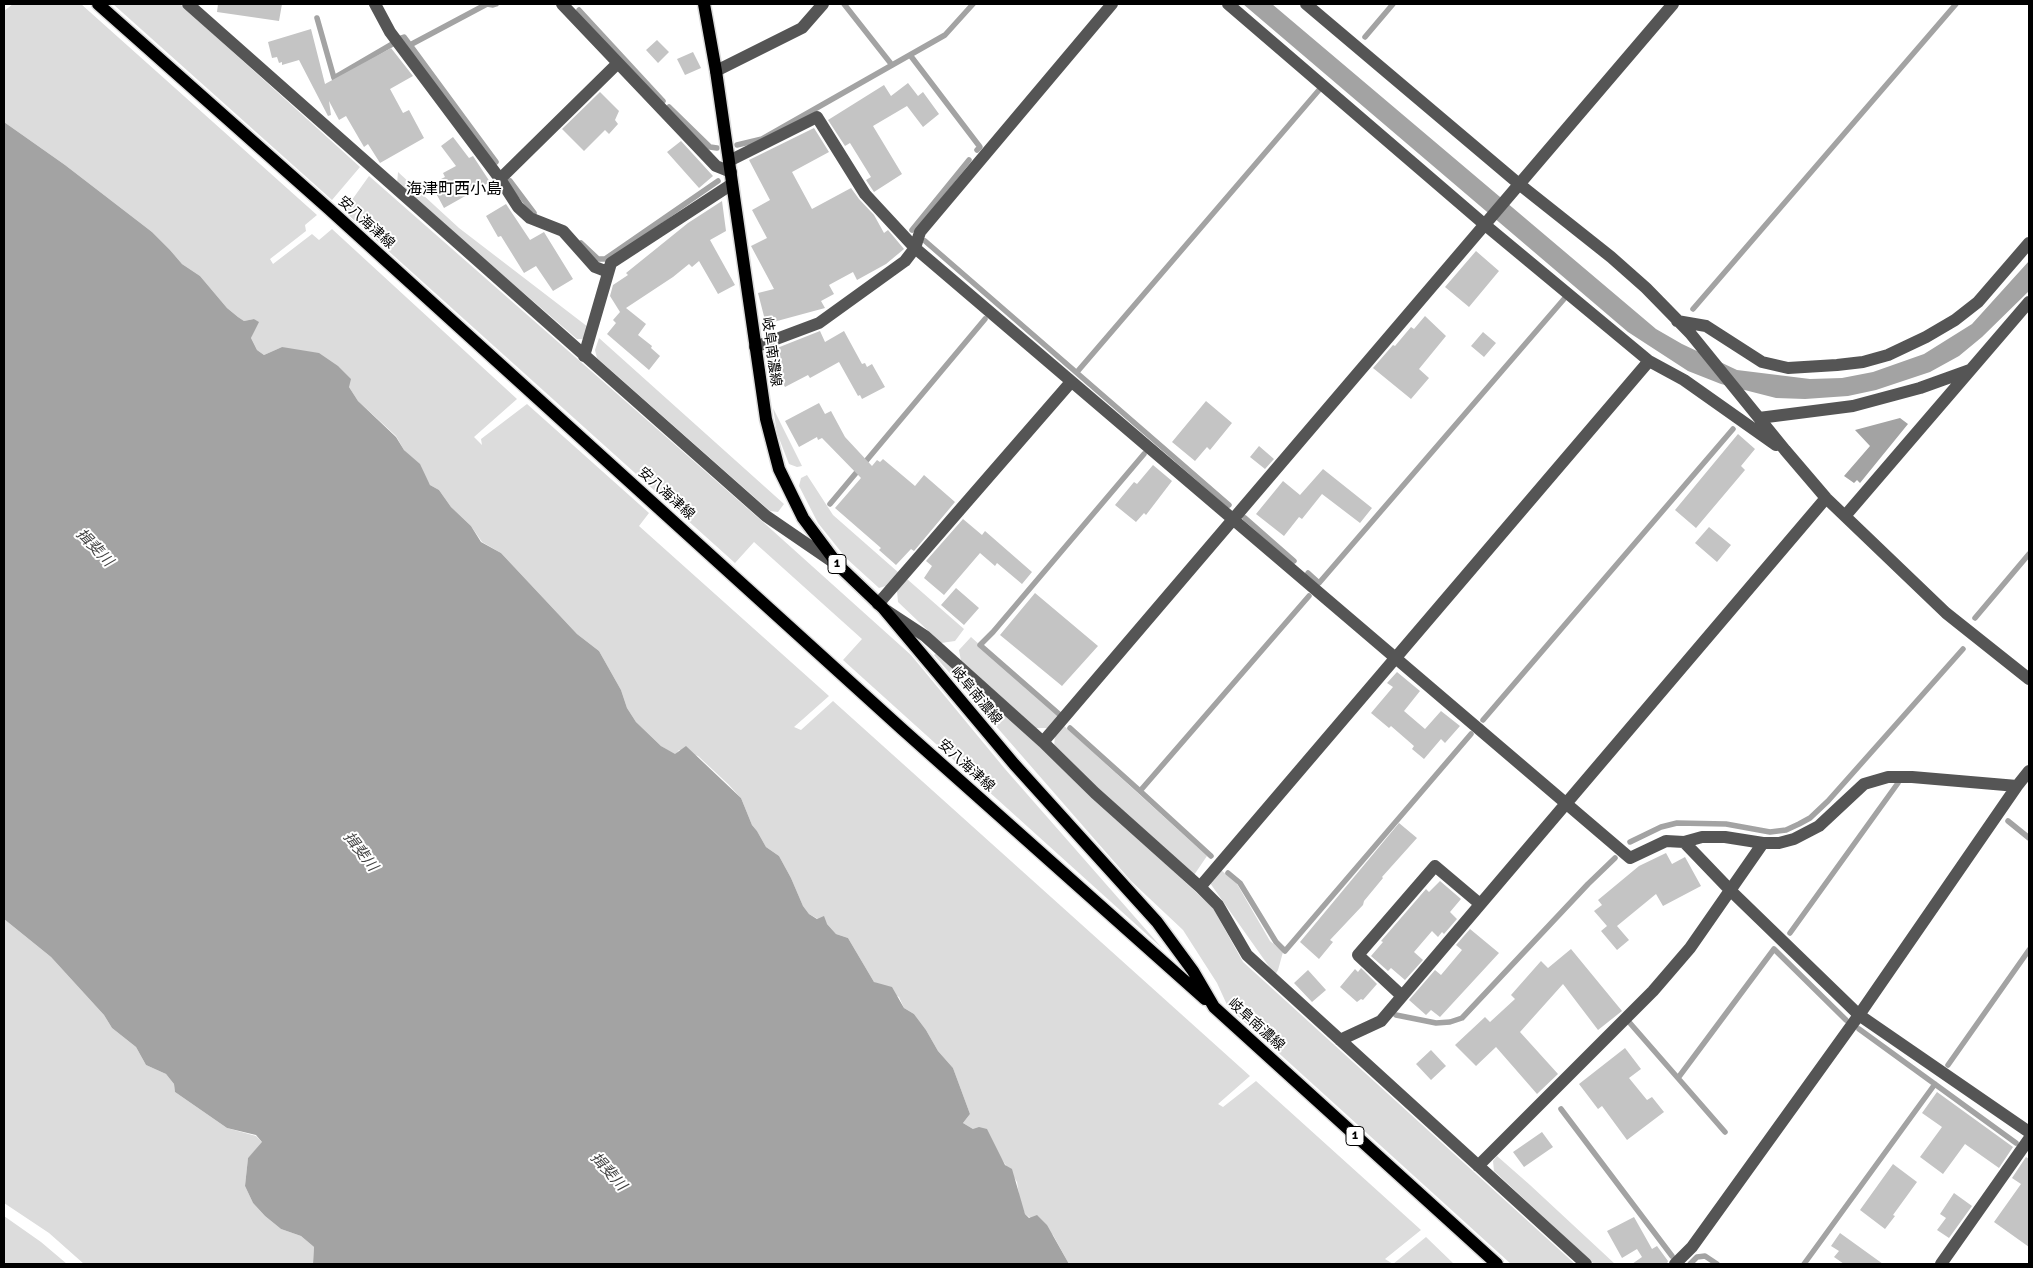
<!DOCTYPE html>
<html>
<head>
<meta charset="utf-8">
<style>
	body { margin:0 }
	#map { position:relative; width:2033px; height:1268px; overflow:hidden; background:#fff; font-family:Signika,sans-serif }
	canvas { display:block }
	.frame { position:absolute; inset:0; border:5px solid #000; pointer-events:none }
</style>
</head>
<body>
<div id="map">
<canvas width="2033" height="1268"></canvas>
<div class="frame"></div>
</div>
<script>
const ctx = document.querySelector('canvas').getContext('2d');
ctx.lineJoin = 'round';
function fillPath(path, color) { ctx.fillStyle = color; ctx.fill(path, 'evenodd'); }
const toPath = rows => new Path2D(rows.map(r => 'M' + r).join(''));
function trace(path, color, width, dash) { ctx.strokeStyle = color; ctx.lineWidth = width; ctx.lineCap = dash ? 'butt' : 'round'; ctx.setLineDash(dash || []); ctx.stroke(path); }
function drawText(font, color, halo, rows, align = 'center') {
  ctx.font = font + ' Signika,"Noto Sans JP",sans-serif'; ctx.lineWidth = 4; ctx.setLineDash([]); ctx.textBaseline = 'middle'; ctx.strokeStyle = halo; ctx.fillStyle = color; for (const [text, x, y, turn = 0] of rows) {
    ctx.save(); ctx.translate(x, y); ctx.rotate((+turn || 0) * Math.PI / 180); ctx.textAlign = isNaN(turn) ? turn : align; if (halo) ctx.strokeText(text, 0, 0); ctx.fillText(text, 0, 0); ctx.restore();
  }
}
const green = toPath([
	[13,4,81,4,317,215,305,225,306,231,270,259,273,264,312,234,319,240,332,229,517,399,474,437,482,445,481,439,527,404,649,513,639,526,829,696,794,727,801,730,833,701,1250,1076,1218,1104,1223,1107,1256,1081,1421,1230,1385,1259,1393,1264,1069,1264,1053,1235,1025,1214,1020,1201,1017,1182,999,1155,973,1129,963,1123,970,1114,953,1068,938,1051,926,1030,914,1014,904,1008,899,997,874,982,848,938,836,934,827,924,809,914,803,906,791,878,779,856,766,847,757,831,752,825,741,798,728,784,698,756,679,750,675,755,661,746,636,722,627,708,621,690,599,651,577,634,501,553,482,542,471,526,451,507,439,490,430,485,419,464,404,450,396,436,358,401,349,387,282,347,264,355,257,350,251,338,258,322,254,319,244,321,238,317,227,308,200,276,182,264,170,250,152,232,65,165,4,122,4,11],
	[113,4,180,4,360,167,332,200],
	[398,172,459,228,588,327,586,337,582,339,577,339,397,184],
	[369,176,763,522,911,655,1005,769,1162,948,843,660,862,639,754,542,735,563,344,211],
	[599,338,784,504,778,512,770,511,597,358,595,350],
	[773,408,802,466,797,467,789,464,777,433],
	[807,475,833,515,899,573,889,585,879,588,846,558,818,523,799,486,801,478],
	[907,579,964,629,955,641,941,643,898,602,897,591],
	[971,637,1058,715,1047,728,1036,728,961,661,959,650],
	[938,652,1213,908,1243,962,1575,1264,1511,1264,1228,1007,1217,983,1183,930,1131,881,934,655],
	[1063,725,1207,856,1194,875,1054,748,1055,734],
	[1221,870,1237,884,1270,941,1283,952,1278,970,1275,975,1210,883],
	[4,919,51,957,104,1015,112,1028,136,1047,146,1065,166,1074,174,1084,175,1092,227,1128,256,1136,263,1143,248,1158,245,1186,253,1203,265,1216,281,1229,301,1236,314,1247,313,1264,84,1264,49,1233,4,1203],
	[1497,1156,1530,1185,1615,1264,1594,1264,1494,1171,1493,1161],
	[4,1216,41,1242,67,1264,4,1264],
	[1426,1237,1454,1264,1393,1264]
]);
const water = toPath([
	[1243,4,1272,4,1656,329,1682,344,1737,370,1810,379,1842,378,1873,372,1924,354,1972,324,2029,261,2029,291,1982,337,1959,356,1930,372,1876,390,1848,396,1805,399,1776,398,1721,384,1688,371,1628,332],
	[4,122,65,165,152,232,170,250,182,264,200,276,227,308,238,317,244,321,254,319,259,322,251,338,257,350,264,355,282,347,319,353,338,366,351,379,349,387,358,401,396,437,404,450,420,464,430,485,439,490,451,507,471,526,481,542,501,553,577,634,599,651,621,690,627,708,636,722,661,746,675,754,686,746,741,798,752,825,757,831,766,847,779,856,791,878,803,906,809,914,817,919,824,916,827,924,836,934,848,938,874,982,892,987,904,1008,914,1014,926,1030,938,1051,953,1068,970,1114,963,1123,973,1129,979,1127,987,1129,1005,1165,1012,1169,1025,1214,1029,1218,1037,1215,1047,1225,1069,1264,313,1264,314,1247,301,1236,281,1229,265,1216,253,1203,245,1186,248,1158,262,1142,256,1135,227,1128,175,1092,174,1084,166,1074,146,1065,136,1047,112,1028,104,1015,51,957,4,919],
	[1900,418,1908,424,1860,483,1857,480,1854,483,1844,476,1870,446,1855,430]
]);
const stream = toPath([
	[487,4,410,45,496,162],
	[487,4,493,5,496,4],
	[844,4,892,65],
	[579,10,663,101],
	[317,18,334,78,394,43],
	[1365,37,1393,4],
	[401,38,404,37,410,45],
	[910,55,980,147,977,150],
	[669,107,710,147,717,148],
	[737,145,762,139,945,35,973,4],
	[510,181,534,213],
	[912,230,969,160],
	[925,241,1229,505],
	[581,243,598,259,605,259,718,181],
	[1693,309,1956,4],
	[1077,372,1319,90],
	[830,504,985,319],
	[1245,518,1294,561],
	[1308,573,1319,583,1564,299],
	[1975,618,2029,554],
	[1059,714,980,645,993,632,1144,454],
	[1483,720,1733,429],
	[1070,728,1140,791],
	[2008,821,2029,838],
	[1630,842,1661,827,1677,823,1726,824,1770,832,1786,830,1799,824,1810,818,1828,801,1963,649],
	[1211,856,1140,791,1309,596],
	[1228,873,1240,883,1276,942,1285,951,1471,734],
	[1790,933,1898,783],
	[1396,1015,1436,1023,1450,1022,1462,1018,1588,884,1615,858],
	[1629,1022,1725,1132],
	[1859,1029,2016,1143],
	[1948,1065,2029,950],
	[1678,1078,1774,949,1846,1020],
	[1561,1109,1672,1256],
	[1690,1264,1697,1257,1705,1256,1717,1264],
	[1804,1264,1935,1084]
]);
const building = toPath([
	[218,4,282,4,279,21,217,12],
	[311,29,325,84,391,48,413,76,390,89,403,113,409,110,424,138,380,163,368,144,364,147,346,116,339,120,329,101,331,115,328,116,299,60,282,65,282,62,279,63,277,57,272,58,268,42],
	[657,40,669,52,658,63,646,50],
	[693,52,701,68,685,75,677,59],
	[908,83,918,96,923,92,939,114,923,127,907,106,873,126,902,174,874,192,866,180,871,177,850,143,845,146,828,120,884,85,891,96],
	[600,92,619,111,615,120,618,124,609,134,605,130,584,151,562,129],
	[814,128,829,152,792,172,812,209,851,188,859,199,874,215,884,233,888,230,904,249,886,264,857,280,853,272,829,285,834,294,821,301,825,308,766,324,758,293,774,289,751,246,767,238,752,210,770,200,749,160],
	[453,137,469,158,473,156,490,182,444,208,431,184,445,177,443,173,456,166,441,146],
	[681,141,713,176,699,188,667,152],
	[722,201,726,231,710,240,735,285,718,294,699,261,692,267,689,264,673,277,626,308,646,324,638,335,652,346,651,348,660,356,649,370,607,334,616,323,613,320,620,312,610,296,613,285,628,275,626,273,688,223],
	[506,204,530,240,544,232,573,279,553,291,536,266,524,273,501,236,498,237,486,216],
	[1476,251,1499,271,1469,307,1445,287],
	[1425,316,1446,336,1419,369,1429,378,1411,399,1373,368,1393,345,1395,346,1411,327,1414,329],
	[820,331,825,342,844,331,862,364,865,363,867,367,872,364,885,387,862,399,860,395,858,396,839,362,810,378,808,375,785,387,767,352],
	[1483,332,1496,343,1484,357,1471,346],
	[1206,401,1232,423,1210,450,1207,447,1195,461,1172,442],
	[819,403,825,414,831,411,845,437,872,466,877,460,880,462,883,459,915,486,924,475,955,502,914,551,911,549,896,565,879,550,881,548,835,508,861,478,822,438,818,440,817,437,799,447,785,421],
	[1738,434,1755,449,1741,466,1745,470,1696,528,1675,510],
	[1259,446,1274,459,1265,469,1250,457],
	[1153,465,1172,481,1146,515,1144,513,1136,522,1115,505,1134,482,1137,484],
	[1323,469,1372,508,1360,523,1322,494,1302,519,1299,517,1284,536,1256,514,1283,481,1300,495],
	[963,519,982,535,985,531,1032,572,1022,584,997,563,995,566,980,553,944,595,924,578,932,566,926,561],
	[1709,527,1731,545,1717,562,1695,543],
	[956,588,979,608,964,625,941,605],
	[1035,593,1098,646,1062,686,1000,635],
	[1397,672,1420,691,1404,711,1425,729,1441,711,1460,726,1445,743,1441,739,1424,759,1412,749,1414,746,1391,726,1389,728,1371,713,1393,687,1387,683],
	[1399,823,1417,838,1382,877,1383,878,1364,901,1363,905,1330,940,1333,942,1319,959,1300,942],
	[1666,853,1672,864,1685,857,1701,886,1663,906,1656,894,1617,926,1629,940,1617,950,1601,931,1607,926,1594,911,1602,905,1598,900,1639,866],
	[1440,881,1461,899,1450,912,1457,919,1444,934,1442,932,1438,937,1432,931,1414,952,1423,960,1405,980,1391,968,1388,971,1371,956,1383,942,1381,941,1426,889,1429,892],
	[1470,929,1499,953,1440,1017,1431,1010,1426,1015,1409,1000,1435,970,1441,975,1462,950,1456,945],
	[1571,949,1622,1011,1598,1030,1563,984,1520,1032,1558,1074,1537,1094,1496,1047,1476,1066,1455,1045,1485,1017,1490,1022,1515,999,1511,995,1541,961,1548,968],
	[1361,968,1377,984,1363,1000,1361,999,1357,1002,1340,987,1355,969,1358,972],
	[1308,970,1326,990,1312,1002,1294,983],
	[1625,1048,1641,1069,1629,1078,1647,1100,1652,1097,1664,1112,1627,1140,1602,1106,1598,1109,1579,1084],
	[1431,1050,1446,1066,1431,1080,1416,1064],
	[1937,1092,2013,1147,1999,1168,1965,1144,1943,1174,1920,1157,1942,1127,1922,1113],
	[1542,1132,1553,1147,1524,1167,1513,1152],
	[2026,1157,2029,1159,2029,1247,1994,1222,2021,1184,2012,1178],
	[1893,1164,1917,1182,1893,1215,1895,1216,1885,1229,1860,1210],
	[1954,1193,1972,1206,1949,1238,1937,1230,1946,1218,1940,1214],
	[1634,1217,1652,1249,1657,1246,1668,1261,1667,1264,1632,1264,1642,1257,1637,1249,1622,1258,1607,1231],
	[1840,1233,1883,1264,1844,1264,1834,1257,1839,1251,1831,1246]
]);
const minor = toPath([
	[188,4,766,516,836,564],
	[375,4,390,32,500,179,618,63],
	[562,4,716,166,731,172],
	[1228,4,1484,224,1649,361,1684,380,1776,445],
	[1306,4,1519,184,1611,257,1646,288,1690,333,1785,450,1826,498,1946,613,2029,679],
	[716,71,802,28,823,4],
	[729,161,817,117,865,194,915,248,1630,858,1666,841,1684,842,1731,891,1859,1015,2029,1132],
	[500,179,518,207,530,218,563,231,595,267,608,272],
	[1677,321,1706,326,1762,362,1788,368,1837,365,1863,362,1888,355,1926,337,1955,320,1978,302,2029,243],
	[755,347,819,323,905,261,915,248,920,232,1112,4],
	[584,356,611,263,732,184],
	[1759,418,1853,406,1920,388,1970,370],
	[1845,516,2029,302],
	[878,604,1071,382],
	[887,611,925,636,1043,742,1095,793,1200,887,1218,905,1247,955,1586,1264],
	[1043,742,1673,4],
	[1684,842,1702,837,1725,837,1763,843,1779,843,1794,839,1819,826,1864,784,1888,777,1912,777,2017,786],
	[1200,887,1649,361],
	[1402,996,1358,955,1435,866,1480,904],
	[1340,1040,1381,1021,1826,498],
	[1478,1166,1653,991,1690,948,1763,843],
	[1675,1264,1692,1247,1859,1015,2017,786,2029,771],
	[1941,1264,2029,1139]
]);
const major = toPath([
	[98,4,329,209,902,729,1205,999],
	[704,4,716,71,766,419,779,469,803,518,838,565,883,608,1014,764,1157,922,1193,971,1214,1007,1497,1264]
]);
const shields = [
	[837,564,18],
	[1355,1136,18]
];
const shieldNames = [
	["1",837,564],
	["1",1355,1136]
];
const streetNames = [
	["安八海津線",366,223,42],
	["岐阜南濃線",771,352,82],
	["安八海津線",666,494,42],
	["岐阜南濃線",976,696,50],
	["安八海津線",966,766,42],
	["岐阜南濃線",1256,1025,42]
];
const waterNames = [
	["揖斐川",94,548,46],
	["揖斐川",360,852,52],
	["揖斐川",608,1172,48]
];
const quarterNames = [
	["海津町西小島",454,190]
];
fillPath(green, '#dcdcdc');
fillPath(water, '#a3a3a3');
trace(stream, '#a3a3a3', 5.5);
fillPath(building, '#c4c4c4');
trace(major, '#dbdbdb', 15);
trace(minor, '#555', 12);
trace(major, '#000', 12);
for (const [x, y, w] of shields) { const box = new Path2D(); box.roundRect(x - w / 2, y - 9.5, w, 19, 4); ctx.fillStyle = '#fff'; ctx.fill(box); trace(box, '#000', 1); }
drawText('bold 12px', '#000', null, shieldNames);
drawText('14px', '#000', '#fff', streetNames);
drawText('italic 15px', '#444', '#fff', waterNames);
drawText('16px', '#000', '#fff', quarterNames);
</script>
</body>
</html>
